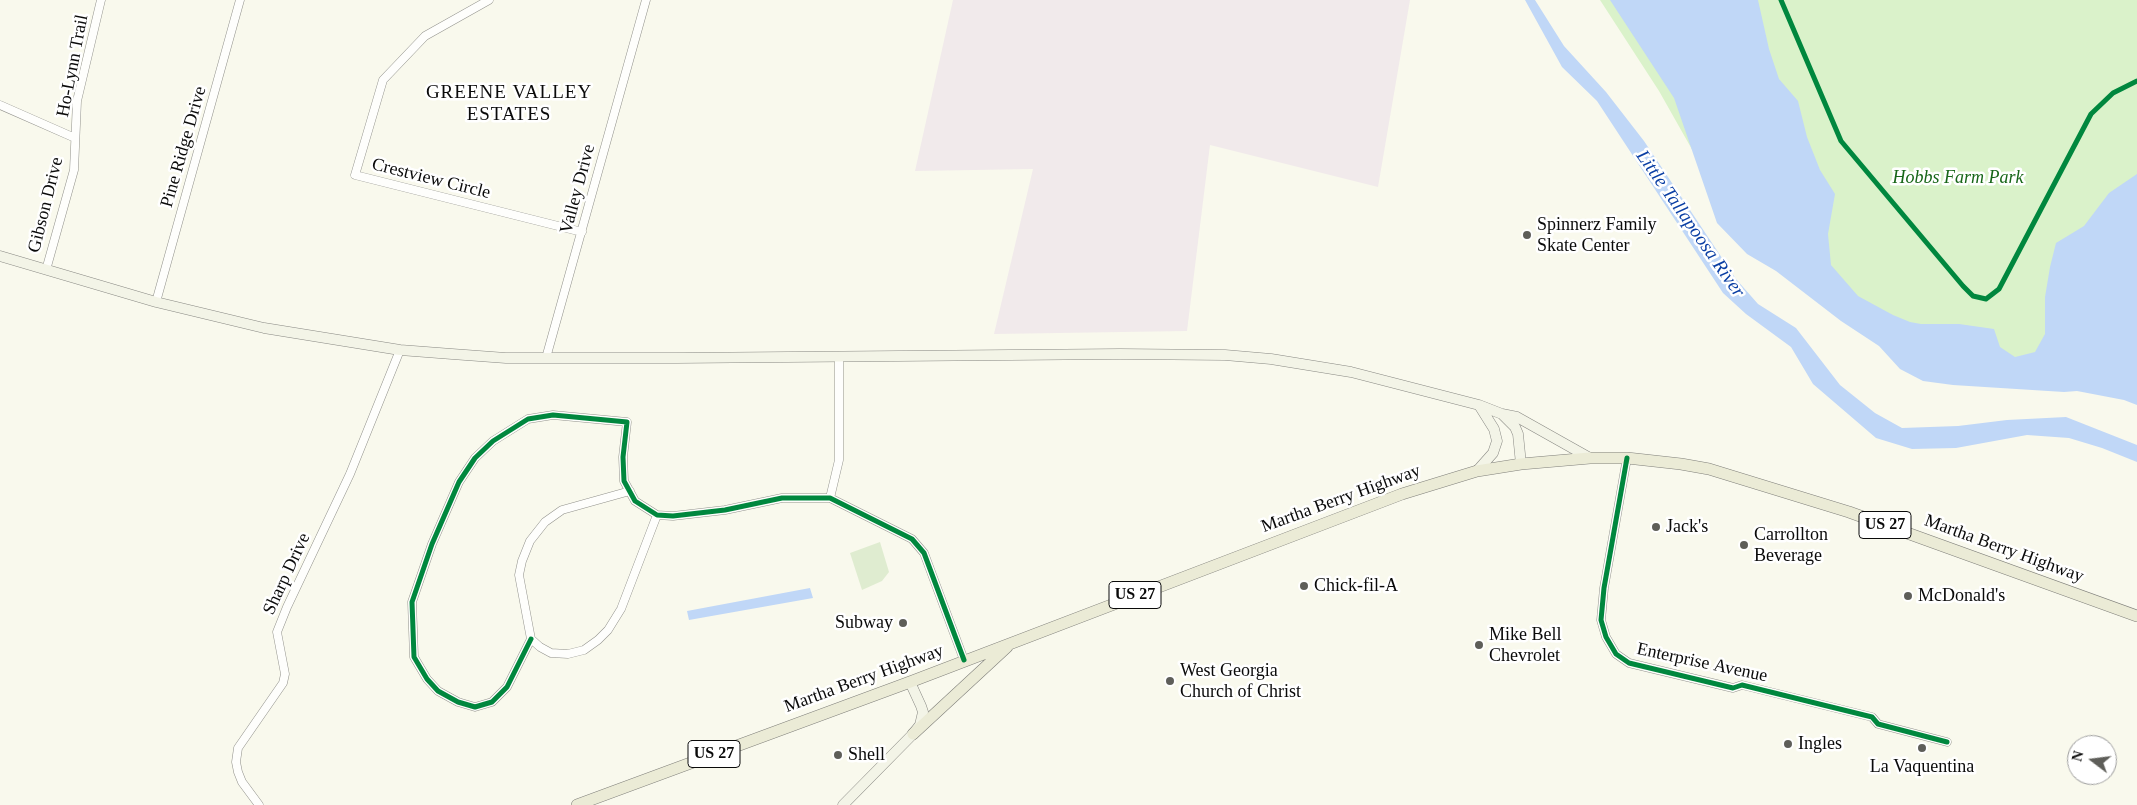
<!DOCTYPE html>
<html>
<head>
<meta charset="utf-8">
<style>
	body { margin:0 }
	#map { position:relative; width:2137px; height:805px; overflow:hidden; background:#f9f9ed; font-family:Georgia,serif }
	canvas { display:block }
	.north { position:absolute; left:2067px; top:735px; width:50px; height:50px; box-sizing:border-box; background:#fff; border:1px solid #9d9d9d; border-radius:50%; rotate:285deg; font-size:14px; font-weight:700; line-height:20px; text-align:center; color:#0a0a0a }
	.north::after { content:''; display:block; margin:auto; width:18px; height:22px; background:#5e5e59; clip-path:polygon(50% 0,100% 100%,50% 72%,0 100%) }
</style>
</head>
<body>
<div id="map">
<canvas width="2137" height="805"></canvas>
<div class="north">N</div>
</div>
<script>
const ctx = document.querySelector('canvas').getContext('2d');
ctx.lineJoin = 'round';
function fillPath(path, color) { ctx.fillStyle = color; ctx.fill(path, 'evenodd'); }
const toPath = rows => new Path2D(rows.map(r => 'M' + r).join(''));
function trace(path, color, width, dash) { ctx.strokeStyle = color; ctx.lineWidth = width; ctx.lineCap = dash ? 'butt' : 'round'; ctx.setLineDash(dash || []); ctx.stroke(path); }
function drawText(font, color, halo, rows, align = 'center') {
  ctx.font = font + ' Georgia,serif'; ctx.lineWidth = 5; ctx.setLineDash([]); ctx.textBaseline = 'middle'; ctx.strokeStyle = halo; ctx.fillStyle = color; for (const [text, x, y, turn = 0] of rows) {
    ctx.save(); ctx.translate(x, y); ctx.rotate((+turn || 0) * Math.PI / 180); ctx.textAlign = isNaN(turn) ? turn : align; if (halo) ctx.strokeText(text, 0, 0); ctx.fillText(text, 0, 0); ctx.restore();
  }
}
const industrial = toPath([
	[953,0,1410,0,1378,187,1210,145,1187,331,994,334,1033,169,915,171]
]);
const green = toPath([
	[1600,0,2137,0,2137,391,1933,382,1742,238,1659,91]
]);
const cemetery = toPath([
	[880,542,889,572,882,581,862,590,850,553]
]);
const water = toPath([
	[1525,0,1535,0,1564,46,1606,92,1644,141,1736,279,1758,304,1796,328,1840,385,1875,413,1902,428,1958,426,2007,420,2066,417,2137,445,2137,462,2102,448,2069,438,2027,435,1956,448,1912,449,1876,438,1813,384,1791,347,1746,314,1723,293,1597,101,1562,67],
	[1610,0,1758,0,1769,49,1779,79,1798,101,1807,137,1820,170,1835,194,1828,234,1831,265,1858,296,1893,315,1910,322,1921,324,1959,324,1994,329,2000,347,2015,357,2035,352,2045,334,2045,297,2050,267,2056,243,2084,226,2109,193,2137,174,2137,405,2124,400,2077,391,2064,392,1953,385,1923,381,1900,369,1879,346,1841,321,1776,271,1747,254,1717,223,1674,98],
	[810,588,813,598,689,620,687,611]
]);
const street = toPath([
	[489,0,425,36,383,80,355,175,582,232],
	[0,105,75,138],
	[46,270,74,170,77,101,101,0],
	[156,302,240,0],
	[546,358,646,0],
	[1627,458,1604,588,1601,620,1606,637,1616,654,1629,663,1733,688,1742,685,1872,717,1878,724,1947,742],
	[630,491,562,510,545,522,530,541,522,561,519,575,531,639,540,647,551,653,568,654,584,650,598,640,608,630,621,609,657,515],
	[830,498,839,460,839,356],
	[531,639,507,687,492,702,475,707,458,702,438,691,427,679,414,657,412,602,432,544,459,482,475,458,493,441,528,419,553,415,627,422,623,457,624,481,635,501,657,515,673,516,725,510,782,498,830,498,912,539,924,553,964,660],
	[259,805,242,782,238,772,236,762,238,748,283,683,285,674,277,632,287,607,350,474,400,350]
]);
const secondary = toPath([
	[0,256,156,302,264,328,400,350,452,354,506,358,677,358,1120,354,1225,355,1271,359,1351,372,1479,405,1502,414,1517,417,1590,458],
	[1502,414,1515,427,1518,434,1521,464],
	[1477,471,1493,453,1497,441,1494,429,1479,405],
	[843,805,913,734,920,725,923,712,921,706,910,682]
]);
const primary = toPath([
	[913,734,1007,647],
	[577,805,910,682,1402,494,1477,471,1521,464,1590,458,1627,458,1681,464,1709,469,1849,512,2137,616]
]);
const cycleway = toPath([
	[1781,0,1841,141,1963,286,1973,296,1986,299,1999,289,2091,114,2113,93,2137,81],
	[1627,458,1604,588,1601,620,1606,637,1616,654,1629,663,1733,688,1742,685,1872,717,1878,724,1947,742],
	[531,639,507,687,492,702,475,707,458,702,438,691,427,679,414,657,412,602,432,544,459,482,475,458,493,441,528,419,553,415,627,422,623,457,624,481,635,501,657,515,673,516,725,510,782,498,830,498,912,539,924,553,964,660]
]);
const markers = [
	[1527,235,5,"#5e5e59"],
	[1656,527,5,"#5e5e59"],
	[1744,545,5,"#5e5e59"],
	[1304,586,5,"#5e5e59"],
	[1908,596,5,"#5e5e59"],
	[903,623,5,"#5e5e59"],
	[1479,645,5,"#5e5e59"],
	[1170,681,5,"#5e5e59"],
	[1788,744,5,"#5e5e59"],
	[1922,748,5,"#5e5e59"],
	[838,755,5,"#5e5e59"]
];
const shields = [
	[1885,525,52],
	[1135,595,52],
	[714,754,52]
];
const shieldNames = [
	["US 27",1885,525],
	["US 27",1135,595],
	["US 27",714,754]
];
const streetNames = [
	["Ho-Lynn Trail",73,66,-79],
	["Pine Ridge Drive",184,147,-74],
	["Crestview Circle",431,179,14],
	["Valley Drive",578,189,-75],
	["Gibson Drive",46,205,-76],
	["Martha Berry Highway",1341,499,-20],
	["Martha Berry Highway",2004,549,20],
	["Sharp Drive",287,574,-65],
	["Enterprise Avenue",1702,663,12],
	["Martha Berry Highway",864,679,-20]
];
const parkNames = [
	["Hobbs Farm Park",1958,178]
];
const poiNames = [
	["Spinnerz Family",1537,225],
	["Skate Center",1537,246],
	["Jack's",1666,527],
	["Carrollton",1754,535],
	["Beverage",1754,556],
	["Chick-fil-A",1314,586],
	["McDonald's",1918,596],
	["Subway",893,623,"right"],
	["Mike Bell",1489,635],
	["Chevrolet",1489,656],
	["West Georgia",1180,671],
	["Church of Christ",1180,692],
	["Ingles",1798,744],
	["Shell",848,755],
	["La Vaquentina",1922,767,"center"]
];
const neighbourhoodNames = [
	["GREENE VALLEY",509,93],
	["ESTATES",509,115]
];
const waterNames = [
	["Little Tallapoosa River",1690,224,55]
];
fillPath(industrial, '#f1eaeb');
fillPath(green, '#daf2ca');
fillPath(cemetery, '#dfecd0');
fillPath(water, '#c0d7f7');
trace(street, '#92928c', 9);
trace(secondary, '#888883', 11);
trace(primary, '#7f7f7a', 12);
trace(street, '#fefefc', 8);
trace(secondary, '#f3f4e7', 10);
trace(primary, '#ebebd6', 11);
trace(cycleway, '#00873e', 5);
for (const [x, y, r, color] of markers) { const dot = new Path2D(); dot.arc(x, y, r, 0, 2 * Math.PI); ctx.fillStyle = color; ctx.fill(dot); trace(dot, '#fff', 2); }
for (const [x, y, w] of shields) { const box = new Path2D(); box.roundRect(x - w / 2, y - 13.5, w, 27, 4); ctx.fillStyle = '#fff'; ctx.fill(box); trace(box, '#0a0a0a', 1); }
drawText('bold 16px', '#0a0a0a', null, shieldNames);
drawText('18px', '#0a0a0a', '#fff', streetNames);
drawText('italic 18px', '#176618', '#fff', parkNames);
drawText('18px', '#0a0a0a', '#fff', poiNames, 'left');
ctx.letterSpacing = '1px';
drawText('19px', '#0a0a0a', '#fff', neighbourhoodNames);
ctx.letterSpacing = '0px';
drawText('italic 19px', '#0b3fa4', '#fff', waterNames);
</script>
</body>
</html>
